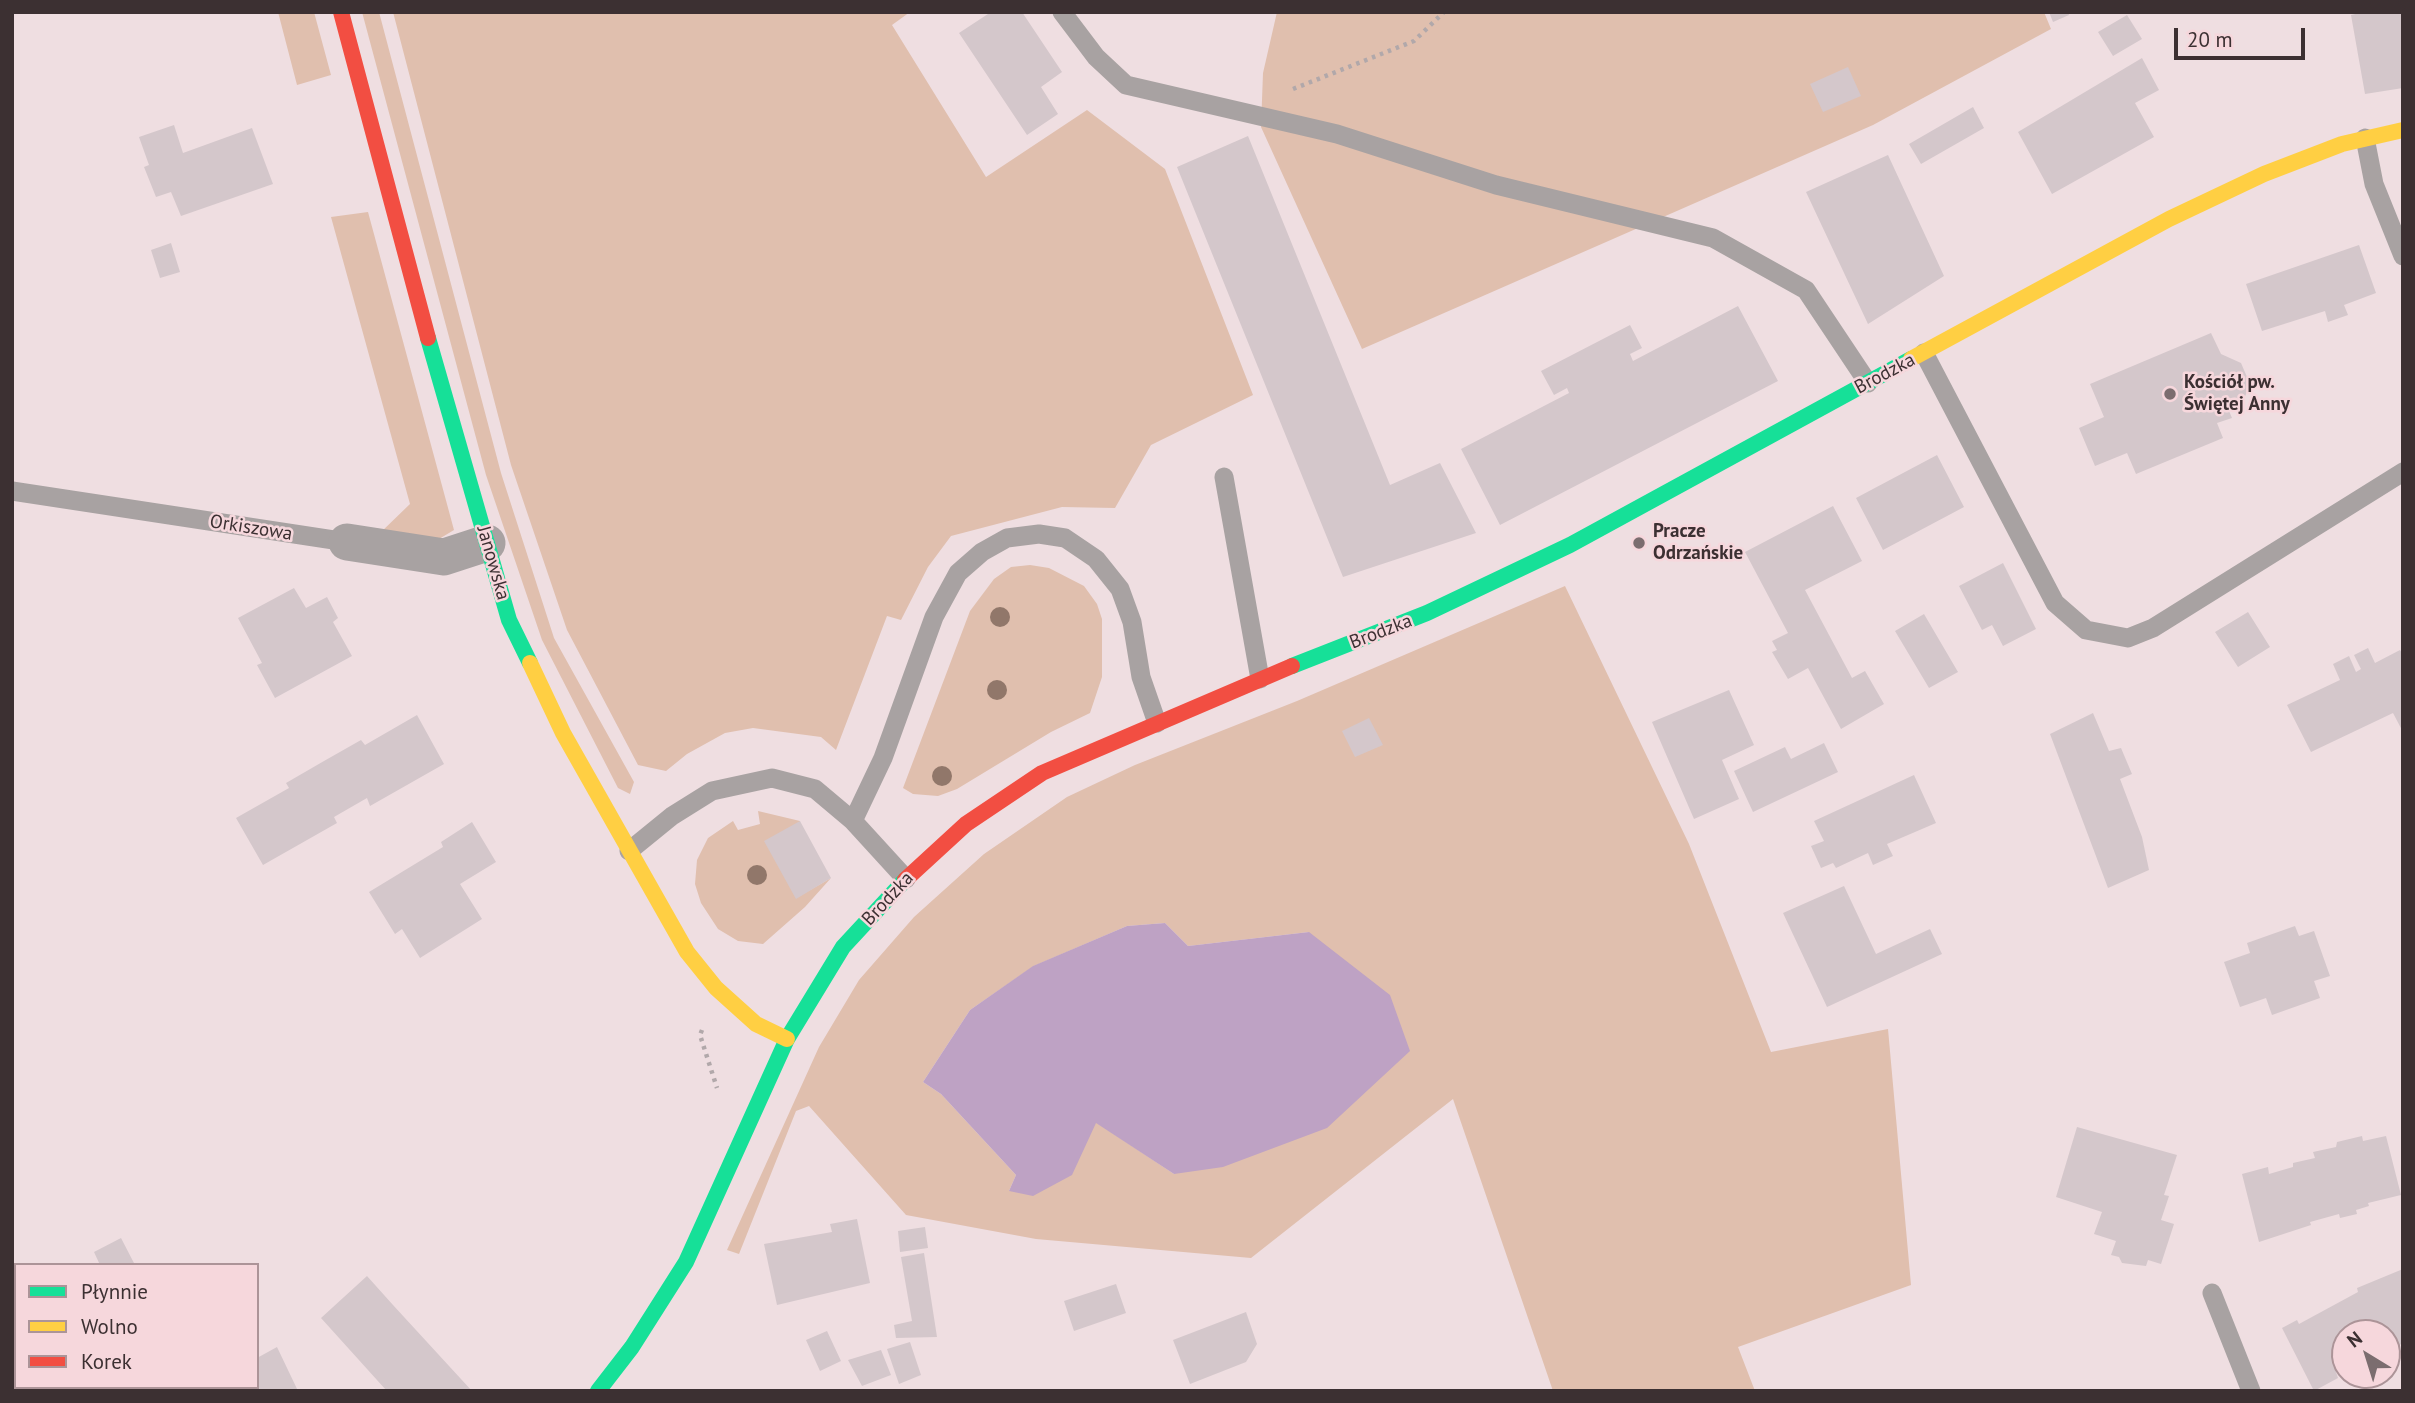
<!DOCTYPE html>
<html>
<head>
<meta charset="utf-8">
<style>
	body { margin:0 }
	#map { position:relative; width:2415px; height:1403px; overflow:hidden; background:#efdee1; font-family:"PT Sans",sans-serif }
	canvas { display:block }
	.frame { position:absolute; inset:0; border:14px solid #3c3032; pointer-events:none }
	.legend { position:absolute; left:14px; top:1263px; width:245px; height:126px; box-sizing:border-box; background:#f6d7dc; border:2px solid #ac9498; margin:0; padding:9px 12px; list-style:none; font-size:21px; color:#3c3032 }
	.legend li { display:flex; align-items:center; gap:14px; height:35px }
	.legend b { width:35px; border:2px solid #ac9498 }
	.north { position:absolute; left:2331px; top:1319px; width:70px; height:70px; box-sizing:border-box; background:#f6d7dc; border:2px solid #ac9498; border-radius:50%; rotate:322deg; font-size:19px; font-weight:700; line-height:28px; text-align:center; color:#3c3032 }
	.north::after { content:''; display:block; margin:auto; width:24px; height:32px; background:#7b6d6f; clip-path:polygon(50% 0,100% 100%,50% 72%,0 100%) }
	.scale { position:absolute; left:2174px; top:28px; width:131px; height:32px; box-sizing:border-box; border:4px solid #3c3032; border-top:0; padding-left:9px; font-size:21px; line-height:24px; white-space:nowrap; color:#3c3032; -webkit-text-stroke:5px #f6d7dc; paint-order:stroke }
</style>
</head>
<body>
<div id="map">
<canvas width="2415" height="1403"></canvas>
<div class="frame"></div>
<ul class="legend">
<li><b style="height:9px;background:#16e098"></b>Płynnie</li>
<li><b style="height:9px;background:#ffcf43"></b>Wolno</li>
<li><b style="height:9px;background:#f24e42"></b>Korek</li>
</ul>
<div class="north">N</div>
<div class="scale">20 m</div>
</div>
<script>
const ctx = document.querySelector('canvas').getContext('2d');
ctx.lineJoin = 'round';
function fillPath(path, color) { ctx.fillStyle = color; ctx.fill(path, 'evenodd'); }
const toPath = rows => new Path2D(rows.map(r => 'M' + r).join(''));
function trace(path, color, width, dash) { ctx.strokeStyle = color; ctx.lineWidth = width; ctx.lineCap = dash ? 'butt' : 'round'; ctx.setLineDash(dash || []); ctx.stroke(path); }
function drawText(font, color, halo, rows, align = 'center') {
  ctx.font = font + ' "PT Sans",sans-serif'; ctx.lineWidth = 5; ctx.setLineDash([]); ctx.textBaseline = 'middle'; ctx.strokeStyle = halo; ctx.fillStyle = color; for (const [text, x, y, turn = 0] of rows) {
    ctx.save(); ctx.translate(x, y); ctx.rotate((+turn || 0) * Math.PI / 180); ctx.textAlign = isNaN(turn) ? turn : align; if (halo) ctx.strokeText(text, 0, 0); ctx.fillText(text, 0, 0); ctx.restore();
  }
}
const green = toPath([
	[278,12,314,12,331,75,297,85],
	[362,12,379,12,501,473,554,638,634,782,630,794,618,788,542,640,486,475],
	[393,12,910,12,892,25,986,177,1087,110,1165,169,1253,395,1151,445,1115,508,1062,507,951,536,928,567,901,620,887,616,836,750,821,737,753,728,725,733,687,754,666,771,638,765,567,630,511,465],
	[1277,12,2044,12,2051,29,1873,125,1362,349,1261,127,1263,73],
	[368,212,454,530,429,545,379,534,410,504,331,217],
	[1030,565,1049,568,1084,586,1097,604,1102,619,1102,677,1090,713,1051,732,957,789,938,796,913,794,903,788,970,611,994,579,1011,567],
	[1565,586,1689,844,1771,1052,1888,1029,1911,1285,1738,1347,1755,1391,1553,1391,1453,1099,1251,1258,1036,1239,906,1215,809,1106,796,1111,739,1254,727,1250,819,1047,859,980,914,917,984,854,1067,797,1135,765,1297,701],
	[1165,923,1188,946,1309,932,1174,1174,1096,1122,1009,1191,1016,1175,941,1094,923,1082,970,1010,1034,966,1127,926],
	[758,811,800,821,796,898,831,878,805,907,763,944,738,941,718,929,701,903,695,884,697,860,708,838,733,821,738,830,760,824]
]);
const water = toPath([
	[1165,923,1188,946,1309,932,1390,995,1410,1051,1327,1128,1223,1167,1174,1174,1096,1123,1072,1175,1033,1196,1009,1191,1016,1175,941,1094,923,1082,970,1010,1033,966,1127,926]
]);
const building = toPath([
	[991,12,1022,12,1062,72,1041,87,1058,114,1027,135,959,33],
	[2049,12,2068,12,2069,15,2053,22],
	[2364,12,2403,12,2403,88,2365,94,2351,15],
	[2127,15,2142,39,2113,56,2098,32],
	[2142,58,2159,90,2135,103,2154,137,2052,194,2018,132],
	[1848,67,1861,96,1823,112,1810,84],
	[1973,107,1984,128,1921,164,1909,144],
	[174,125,183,153,252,128,273,184,181,216,171,192,156,197,144,167,149,165,139,137],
	[1248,136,1390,485,1440,463,1476,533,1343,577,1177,167],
	[1888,155,1944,276,1868,324,1806,192],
	[171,243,180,272,160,278,151,250],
	[2359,245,2376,293,2344,305,2348,315,2328,322,2325,311,2262,331,2246,284],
	[1738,306,1778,381,1500,525,1461,449,1569,393,1567,388,1554,395,1541,371,1630,325,1642,348,1630,354,1633,361],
	[2211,333,2221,354,2241,363,2250,384,2242,404,2229,411,2232,418,2217,423,2223,438,2136,474,2127,453,2095,466,2079,428,2104,417,2090,384],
	[1937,455,1964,507,1883,550,1856,498],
	[1833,506,1862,561,1805,590,1852,678,1865,671,1884,704,1841,729,1808,668,1788,679,1772,652,1777,650,1772,641,1788,633,1745,552],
	[2003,563,2036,629,2003,646,1992,625,1982,630,1959,586],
	[294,588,306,608,327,597,338,618,333,622,352,656,275,698,257,665,262,663,238,618],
	[2248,612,2270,647,2238,667,2215,632],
	[1924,614,1958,672,1929,688,1895,631],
	[2368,648,2375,663,2400,650,2403,655,2403,732,2393,713,2311,752,2287,705,2340,680,2333,664,2349,656,2356,672,2361,669,2354,655],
	[1729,690,1754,745,1722,760,1739,799,1694,819,1652,722],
	[2093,713,2109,751,2121,748,2132,774,2120,779,2142,837,2149,870,2108,888,2050,734],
	[417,715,444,764,370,806,367,798,334,817,337,823,263,865,236,818,289,788,286,783,324,761,361,740,365,745],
	[1369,718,1383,745,1355,757,1342,731],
	[1824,743,1838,772,1753,812,1734,771,1785,747,1791,759],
	[1914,775,1936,823,1887,844,1893,856,1873,865,1868,853,1836,868,1833,863,1821,868,1811,846,1824,841,1814,821],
	[800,821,831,878,796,899,764,841],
	[472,822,496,862,460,884,482,919,420,958,402,929,395,934,369,892,443,847,441,842],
	[1844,886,1876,954,1930,929,1942,954,1827,1007,1783,913],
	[2295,926,2299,936,2314,931,2330,976,2314,981,2320,998,2272,1015,2266,998,2240,1007,2224,962,2250,953,2247,943],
	[2077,1127,2177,1155,2164,1195,2169,1196,2161,1220,2174,1224,2161,1264,2148,1260,2146,1266,2122,1263,2119,1257,2111,1255,2116,1241,2094,1234,2102,1212,2056,1197],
	[2362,1136,2363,1141,2386,1136,2401,1195,2368,1203,2369,1206,2356,1210,2357,1214,2340,1218,2339,1214,2310,1222,2311,1225,2259,1242,2242,1174,2268,1167,2269,1174,2293,1167,2293,1163,2315,1158,2313,1152,2336,1147,2337,1142],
	[857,1219,870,1283,777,1305,764,1244,832,1232,830,1224],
	[925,1227,928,1248,900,1252,898,1231],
	[121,1238,135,1265,100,1265,94,1252],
	[924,1253,937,1337,896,1338,894,1325,912,1321,901,1257],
	[2403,1269,2403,1343,2387,1352,2387,1333,2345,1333,2345,1368,2336,1372,2338,1378,2314,1391,2282,1328,2297,1320,2299,1324,2358,1292,2357,1288],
	[367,1276,393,1305,472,1391,386,1390,321,1318],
	[1116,1284,1126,1313,1074,1331,1064,1301],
	[16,1296,16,1332,12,1334,12,1298],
	[1246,1312,1257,1344,1246,1362,1190,1384,1173,1340],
	[827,1331,841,1361,820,1371,806,1340],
	[910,1342,921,1375,899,1384,887,1349],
	[277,1347,298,1391,213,1391,211,1387,257,1387,257,1358],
	[881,1350,891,1375,862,1386,848,1360]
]);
const path = toPath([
	[1293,89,1414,41,1444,12],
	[702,1030,700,1035,717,1088]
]);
const lane = toPath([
	[1062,12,1096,57,1126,85,1337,134,1496,185,1713,238,1806,290,1868,383],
	[2365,138,2374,184,2403,256],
	[1924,353,2055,603,2086,630,2128,638,2153,628,2403,472],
	[1224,477,1260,679],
	[12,491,347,542],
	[853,821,883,758,934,617,958,573,982,552,1007,538,1039,534,1065,538,1096,559,1120,589,1132,622,1141,677,1157,723],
	[629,851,672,816,712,791,772,778,815,789,853,821,906,879],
	[2212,1293,2251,1391]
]);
const street = toPath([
	[347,542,444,557,487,543]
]);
const fast = toPath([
	[428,338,509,620,530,663],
	[1292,666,1427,613,1570,545,1911,359],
	[598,1391,632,1347,686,1262,787,1039,843,947,905,880]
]);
const slow = toPath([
	[1911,359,2169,219,2264,174,2342,144,2403,130],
	[530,663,563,733,687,952,716,988,756,1024,787,1039]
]);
const jam = toPath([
	[341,12,428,338],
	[905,880,966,824,1042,773,1292,666]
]);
const trees = [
	[1000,617],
	[997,690],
	[942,776],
	[757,875]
];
const markers = [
	[2170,394,7,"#7b6d6f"],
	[1639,543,7,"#7b6d6f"]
];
const streetNames = [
	["Brodzka",1885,374,-28],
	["Orkiszowa",251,528,9],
	["Janowska",493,563,74],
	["Brodzka",1381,632,-21],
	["Brodzka",888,899,-47]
];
const poiNames = [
	["Kościół pw.",2184,383],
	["Świętej Anny",2184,405],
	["Pracze",1653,532],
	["Odrzańskie",1653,554]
];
fillPath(green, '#e0bfae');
fillPath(water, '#bea2c4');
fillPath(building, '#d4c7cb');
trace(path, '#b1a8aa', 4.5, [3.5, 5]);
trace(lane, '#a8a2a2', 19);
trace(street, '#a8a2a2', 37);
trace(fast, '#16e098', 16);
trace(slow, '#ffcf43', 16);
trace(jam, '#f24e42', 16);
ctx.fillStyle = '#91776a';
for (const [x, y] of trees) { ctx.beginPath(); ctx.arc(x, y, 10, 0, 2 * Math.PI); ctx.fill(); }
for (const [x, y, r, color] of markers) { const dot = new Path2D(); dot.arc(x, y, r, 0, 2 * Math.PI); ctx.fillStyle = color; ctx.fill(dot); trace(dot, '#f6d7dc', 2.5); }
drawText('19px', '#3c3032', '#f6d7dc', streetNames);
drawText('bold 19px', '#3c3032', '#f6d7dc', poiNames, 'left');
</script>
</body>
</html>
